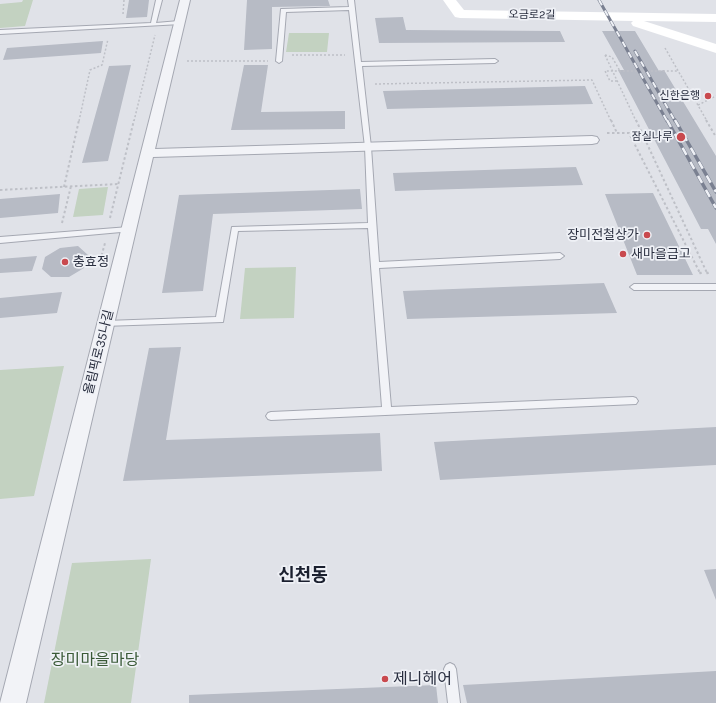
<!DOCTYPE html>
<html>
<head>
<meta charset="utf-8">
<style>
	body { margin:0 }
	canvas { display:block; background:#e0e2e8 }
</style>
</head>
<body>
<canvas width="716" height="703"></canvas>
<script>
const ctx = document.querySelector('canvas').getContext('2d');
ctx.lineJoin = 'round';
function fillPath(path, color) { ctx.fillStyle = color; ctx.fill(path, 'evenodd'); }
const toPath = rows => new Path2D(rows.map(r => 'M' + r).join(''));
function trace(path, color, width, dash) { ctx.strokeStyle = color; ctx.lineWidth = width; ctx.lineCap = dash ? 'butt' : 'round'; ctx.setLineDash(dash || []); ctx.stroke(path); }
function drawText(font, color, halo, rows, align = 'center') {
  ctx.font = font + ' Karla,"Noto Sans KR",sans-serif'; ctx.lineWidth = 3.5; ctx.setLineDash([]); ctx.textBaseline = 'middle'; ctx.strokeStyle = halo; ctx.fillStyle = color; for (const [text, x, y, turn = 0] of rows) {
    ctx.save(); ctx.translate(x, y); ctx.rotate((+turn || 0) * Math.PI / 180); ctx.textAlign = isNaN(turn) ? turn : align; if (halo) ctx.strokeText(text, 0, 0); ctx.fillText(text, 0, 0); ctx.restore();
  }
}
const green = toPath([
	[23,0,33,0,25,26,0,28,0,4,22,2],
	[289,33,329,33,327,52,286,52],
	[108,187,103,215,73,217,79,189],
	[296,267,294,318,240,319,245,268],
	[64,366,34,496,0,499,0,370],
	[151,559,131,703,44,703,72,563]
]);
const building = toPath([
	[129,0,149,0,147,17,126,18],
	[247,0,328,0,330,6,272,7,272,49,244,50],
	[403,17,406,30,560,31,565,42,379,43,375,18],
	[602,31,635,31,659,71,664,70,716,156,716,244,708,229,701,229,618,70,624,70],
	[103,41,101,53,3,60,7,48],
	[131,65,108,161,82,163,109,66],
	[244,65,268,65,261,112,345,111,345,129,231,130],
	[585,86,593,104,387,109,383,91],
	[576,167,583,185,395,191,393,173],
	[360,189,362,209,213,214,203,291,162,293,179,195],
	[653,193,693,275,637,275,605,194],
	[60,194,58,213,0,218,0,199],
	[78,246,88,255,84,268,69,277,51,277,42,269,45,257,60,248],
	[37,256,32,271,0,273,0,259],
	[604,283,617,313,407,319,403,291],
	[62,292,57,313,0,318,0,298],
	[181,347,166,440,380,433,382,471,123,481,149,348],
	[716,427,716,465,440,480,434,442],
	[716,569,716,600,704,570],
	[716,671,716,703,467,703,463,685],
	[436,685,438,703,189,703,189,695]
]);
const pathFar2 = toPath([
	[123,14,124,0],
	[665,48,707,121],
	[292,55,345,55],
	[605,55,636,121],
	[605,55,612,57,620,71],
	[187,61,268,61],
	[617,81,610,81,605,71,678,71],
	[375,84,592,80,611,121],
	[698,105,716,96],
	[79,121,90,70,102,65,108,39],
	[134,121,155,35]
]);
const pathFar1 = toPath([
	[611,120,617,133],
	[636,120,707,273],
	[706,120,716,137],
	[607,133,629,133,700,273],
	[64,187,79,120],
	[0,190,119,184],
	[110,218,134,120],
	[62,223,71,186],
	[99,265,105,243]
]);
const path = toPath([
	[700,272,701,274],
	[707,272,708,274]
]);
const service = toPath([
	[156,0,162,0,156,23,179,21,181,22,181,24,0,34,0,30,151,23,156,0],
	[348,0,354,0,361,62,495,59,498,61,495,63,362,66,371,147,379,262,560,253,564,256,560,259,379,268,391,407,633,397,636,398,638,401,636,404,271,420,268,419,266,416,268,413,271,412,382,407,368,228,238,231,223,322,103,326,102,324,103,322,106,321,216,317,232,227,368,223,365,147,349,10,286,12,282,61,279,63,276,61,281,9,349,7,348,0],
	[129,227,133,229,132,231,0,243,0,237,129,227],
	[634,284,716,284,716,290,634,290,630,287,634,284],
	[450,663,454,665,456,669,460,703,448,703,444,669,446,665,450,663]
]);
const minor = toPath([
	[180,0,190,0,155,149,592,136,597,137,599,140,597,143,592,144,153,157,26,703,0,703,180,0]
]);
const secondary = toPath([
	[443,0,456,0,464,10,716,14,716,22,644,21,716,44,716,53,633,26,631,23,633,21,460,18,455,17,443,0]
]);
const railFar1 = toPath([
	[599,0,667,121],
	[635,51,675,121]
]);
const rail = toPath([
	[667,120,716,208],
	[675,120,716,192]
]);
const markers = [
	[708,96,4,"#c9494e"],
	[681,137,5,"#c9494e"],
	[647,235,4,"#c9494e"],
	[623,254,4,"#c9494e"],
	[65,262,4,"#c9494e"],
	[385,679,4,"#c9494e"]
];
const farStreetnames = [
	["오금로2길",532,15,1]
];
const farPoinames = [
	["신한은행",700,96],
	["잠실나루",672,137]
];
const poiNames = [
	["장미전철상가",639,235,"right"],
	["새마을금고",631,254],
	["충효정",73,262]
];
const streetNames = [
	["올림픽로35나길",99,352,-76]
];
const nearParknames = [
	["장미마을마당",95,660]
];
const nearPoinames = [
	["제니헤어",393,679]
];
const nearQuarternames = [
	["신천동",303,576]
];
fillPath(green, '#c3d2c1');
fillPath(building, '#b7bbc5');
trace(service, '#a5a8b2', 2);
trace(minor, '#a5a8b2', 2);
trace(pathFar2, '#bec0c7', 1.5, [2, 2]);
trace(pathFar1, '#bec0c7', 2, [2.5, 2.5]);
trace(path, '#bec0c7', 2.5, [3, 3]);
fillPath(service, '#f2f3f7');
fillPath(minor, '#f2f3f7');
fillPath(secondary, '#fff');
trace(railFar1, '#7a8091', 3);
trace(rail, '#7a8091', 3.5);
trace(railFar1, '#eff1f6', 2, [6]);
trace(rail, '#eff1f6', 2.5, [8]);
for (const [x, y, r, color] of markers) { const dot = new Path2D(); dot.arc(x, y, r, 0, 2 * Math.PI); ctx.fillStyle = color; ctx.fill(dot); trace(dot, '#eff1f6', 1.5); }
drawText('11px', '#292e3f', '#eff1f6', farStreetnames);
drawText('11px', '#292e3f', '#eff1f6', farPoinames, 'right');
drawText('13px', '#292e3f', '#eff1f6', poiNames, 'left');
drawText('13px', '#292e3f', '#eff1f6', streetNames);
drawText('16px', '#3a5a37', '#eff1f6', nearParknames);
drawText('16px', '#292e3f', '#eff1f6', nearPoinames, 'left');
drawText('bold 18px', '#1b202f', '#eff1f6', nearQuarternames);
</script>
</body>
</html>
